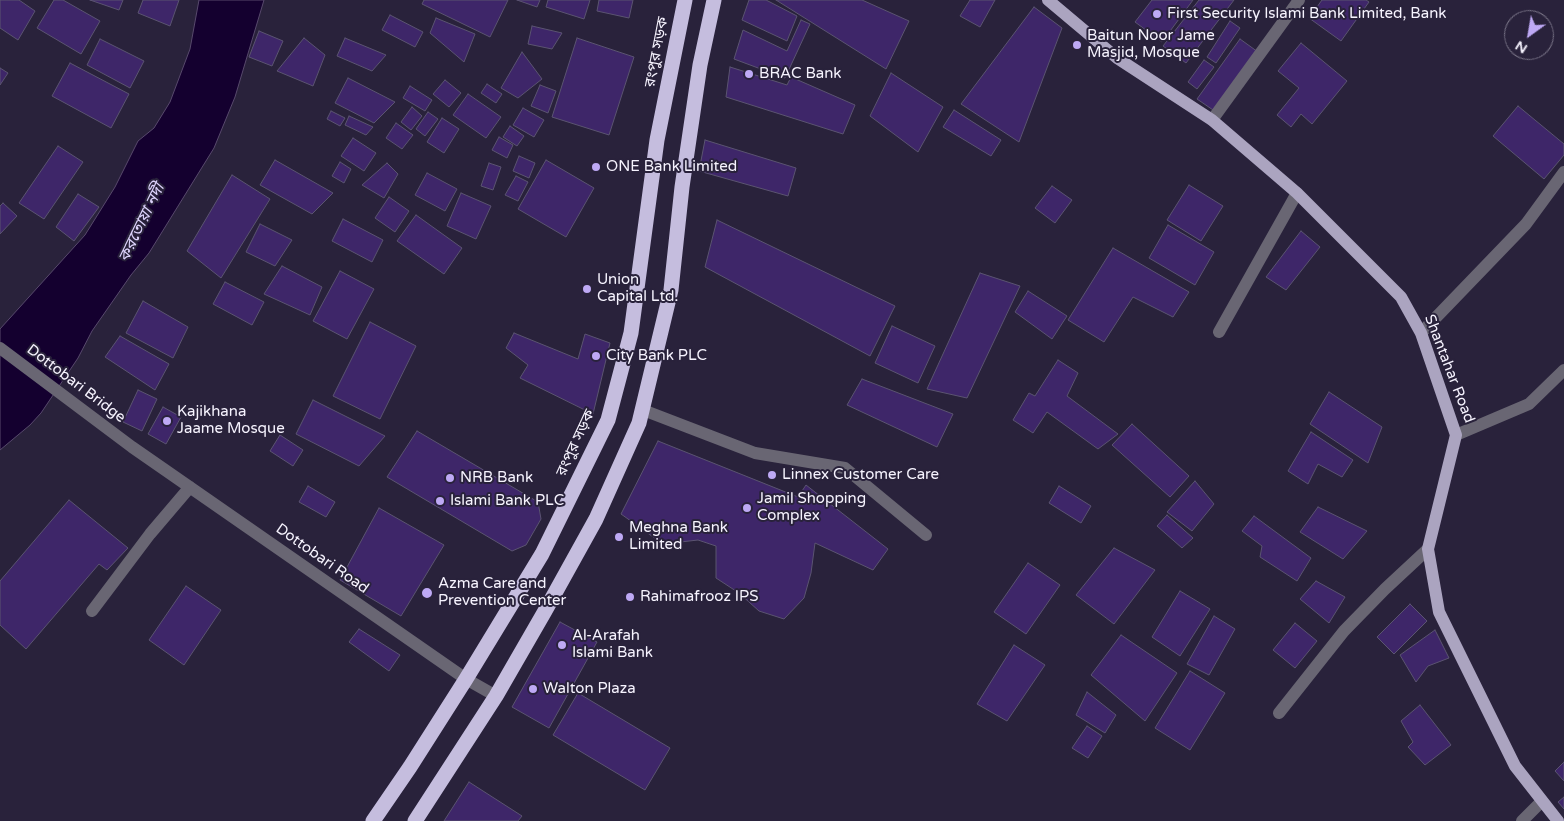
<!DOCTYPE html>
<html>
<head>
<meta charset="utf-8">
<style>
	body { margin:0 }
	#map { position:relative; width:1564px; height:821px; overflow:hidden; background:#29223b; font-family:"Varela Round",sans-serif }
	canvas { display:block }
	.north { position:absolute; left:1504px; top:10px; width:50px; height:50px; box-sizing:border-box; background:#29223b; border:1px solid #7b7689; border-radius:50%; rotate:212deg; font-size:14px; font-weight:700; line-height:20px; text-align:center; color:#f6f3fe }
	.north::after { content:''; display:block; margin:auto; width:18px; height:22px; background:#bea9f5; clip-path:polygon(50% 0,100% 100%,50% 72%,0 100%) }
</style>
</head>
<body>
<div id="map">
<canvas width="1564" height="821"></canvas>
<div class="north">N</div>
</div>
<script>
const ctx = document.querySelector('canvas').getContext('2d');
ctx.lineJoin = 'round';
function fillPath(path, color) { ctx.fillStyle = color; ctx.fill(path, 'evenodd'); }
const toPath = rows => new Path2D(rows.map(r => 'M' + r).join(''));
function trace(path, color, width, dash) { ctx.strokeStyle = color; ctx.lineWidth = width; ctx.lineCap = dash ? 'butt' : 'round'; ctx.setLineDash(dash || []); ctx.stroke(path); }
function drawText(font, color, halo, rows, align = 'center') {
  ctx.font = font + ' "Varela Round","Noto Sans Bengali",sans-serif'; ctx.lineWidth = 4; ctx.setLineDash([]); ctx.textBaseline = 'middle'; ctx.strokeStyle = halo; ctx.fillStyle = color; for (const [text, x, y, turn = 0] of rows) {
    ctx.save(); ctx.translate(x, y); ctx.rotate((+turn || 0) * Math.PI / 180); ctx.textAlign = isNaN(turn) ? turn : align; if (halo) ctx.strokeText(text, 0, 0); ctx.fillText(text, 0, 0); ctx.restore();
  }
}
const water = toPath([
	[199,0,264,0,235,97,214,148,149,253,131,275,92,331,78,358,41,413,30,425,0,450,0,329,85,235,115,187,138,141,154,128,170,102,190,49,199,0]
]);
const building = toPath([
	[0,0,19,0,35,11,18,40,0,28,0,0],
	[54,0,63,0,100,21,81,54,37,28,54,0],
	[90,0,123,0,119,10,90,0],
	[143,0,179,0,170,26,138,13,143,0],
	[424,0,508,0,490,37,422,4,424,0],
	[517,0,540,0,537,7,517,0],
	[548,0,590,0,584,19,546,7,548,0],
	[599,0,633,0,629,18,597,11,599,0],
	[749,0,766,0,797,16,787,41,742,20,749,0],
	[776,0,862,0,909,21,886,69,776,0],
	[970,0,995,0,980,27,960,16,970,0],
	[1152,0,1193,0,1162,42,1135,22,1152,0],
	[1199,0,1234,0,1186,63,1163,46,1199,0],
	[1322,0,1366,0,1369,2,1341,41,1309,18,1322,0],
	[1034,7,1062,28,1019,142,961,104,1034,7],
	[390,15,423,32,415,47,382,30,390,15],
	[436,18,475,34,464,62,430,33,436,18],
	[801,20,810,24,785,78,734,59,743,30,787,51,801,20],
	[1230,21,1240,28,1216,63,1207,57,1230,21],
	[532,26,562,33,552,49,528,44,532,26],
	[259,31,283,41,272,66,249,57,259,31],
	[304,38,325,55,313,86,277,71,304,38],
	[345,38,386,55,372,71,337,56,345,38],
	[577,38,634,57,609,135,552,117,577,38],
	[100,39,144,61,130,88,87,65,100,39],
	[1240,39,1258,52,1216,112,1197,99,1240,39],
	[1301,43,1347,81,1312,124,1301,114,1291,127,1277,115,1299,88,1278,71,1301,43],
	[522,52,542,79,518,98,501,88,522,52],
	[1204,60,1214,67,1197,89,1188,82,1204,60],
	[70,63,129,94,111,128,52,96,70,63],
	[730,67,787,85,791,77,855,105,843,134,726,97,730,67],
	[0,68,8,73,0,85,0,68],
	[891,73,943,107,918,152,870,116,891,73],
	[348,78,395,102,374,123,335,103,348,78],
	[445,80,461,93,449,107,433,94,445,80],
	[487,84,502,94,496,103,481,93,487,84],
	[540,85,556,91,548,113,531,106,540,85],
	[410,86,432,100,425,111,403,98,410,86],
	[468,94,501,117,486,138,453,115,468,94],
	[1518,106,1564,144,1564,155,1544,179,1493,136,1518,106],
	[412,107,422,116,411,130,401,122,412,107],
	[523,108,544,120,534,137,513,125,523,108],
	[954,110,1001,140,991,156,943,127,954,110],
	[331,111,345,118,340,126,327,119,331,111],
	[428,112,438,119,425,136,416,129,428,112],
	[349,116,373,127,366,135,345,125,349,116],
	[442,118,459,129,444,153,427,142,442,118],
	[396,123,413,135,402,149,386,138,396,123],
	[510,126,524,136,517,146,503,137,510,126],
	[499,137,513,145,507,158,492,150,499,137],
	[353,138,376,153,364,171,341,156,353,138],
	[705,140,796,168,788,196,699,171,705,140],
	[58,146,83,162,44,219,19,203,58,146],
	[519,156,535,163,529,178,513,171,519,156],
	[275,160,333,193,312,214,260,185,275,160],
	[546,160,594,188,566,237,518,209,546,160],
	[340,162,351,169,344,183,332,176,340,162],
	[387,163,398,174,384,198,362,185,387,163],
	[489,163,501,167,493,190,481,186,489,163],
	[427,173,457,189,445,211,415,195,427,173],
	[232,175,270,199,221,278,187,251,232,175],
	[516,176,528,182,518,201,505,195,516,176],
	[1189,185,1223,206,1201,241,1167,220,1189,185],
	[1052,186,1072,200,1055,223,1035,208,1052,186],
	[461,193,491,206,476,239,447,226,461,193],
	[78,194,99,207,74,241,56,227,78,194],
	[389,197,409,211,395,232,375,218,389,197],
	[3,203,17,216,0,234,0,206,3,203],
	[416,215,462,248,444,274,397,241,416,215],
	[343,219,383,240,372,262,332,241,343,219],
	[717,220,895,306,870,356,705,267,717,220],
	[260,224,292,240,275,266,246,252,260,224],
	[1168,225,1214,252,1195,285,1149,258,1168,225],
	[1301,231,1320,247,1286,290,1266,277,1301,231],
	[1113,248,1189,292,1173,317,1133,297,1104,342,1068,320,1113,248],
	[282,266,322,287,310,315,264,294,282,266],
	[340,271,374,289,347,339,313,321,340,271],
	[980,273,1020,286,967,398,927,389,980,273],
	[225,282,264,302,252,325,213,304,225,282],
	[1028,291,1067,316,1052,339,1015,312,1028,291],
	[143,301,188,327,173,358,126,333,143,301],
	[370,322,416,346,380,419,333,396,370,322],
	[892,326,935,346,918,383,875,363,892,326],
	[514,333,578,359,585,334,610,343,593,414,520,378,528,365,506,348,514,333],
	[120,336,169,364,155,390,105,357,120,336],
	[1058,360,1078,373,1067,396,1118,434,1098,449,1047,412,1033,433,1013,420,1029,393,1035,396,1058,360],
	[862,379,953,414,937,447,847,405,862,379],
	[138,390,157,399,142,431,123,422,138,390],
	[1329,392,1382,427,1368,463,1310,424,1329,392],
	[313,400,385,436,359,466,296,434,313,400],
	[163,407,181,417,166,444,148,434,163,407],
	[1132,424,1189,476,1170,497,1112,445,1132,424],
	[417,431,538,502,541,519,526,545,512,551,387,477,417,431],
	[1311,432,1353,460,1342,477,1318,464,1308,484,1288,471,1311,432],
	[280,435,303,450,293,466,270,451,280,435],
	[658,441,798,497,806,485,888,549,873,570,815,543,811,573,804,598,784,619,759,611,739,593,716,578,716,546,698,540,663,544,621,514,658,441],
	[1195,481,1214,504,1192,531,1167,512,1195,481],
	[308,486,335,502,326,517,299,502,308,486],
	[1059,486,1091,506,1081,523,1049,503,1059,486],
	[69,500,128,548,107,570,99,564,26,649,0,625,0,581,69,500],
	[1318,507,1367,531,1343,559,1300,532,1318,507],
	[379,508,444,545,401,616,340,580,379,508],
	[1167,515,1193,538,1182,548,1157,526,1167,515],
	[1254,516,1311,558,1297,581,1260,557,1262,546,1242,531,1254,516],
	[1114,548,1155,570,1114,624,1076,595,1114,548],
	[1028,563,1060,585,1026,634,994,612,1028,563],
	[1316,581,1345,597,1329,623,1300,599,1316,581],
	[186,586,221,610,184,665,149,640,186,586],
	[1180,591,1210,609,1180,656,1152,637,1180,591],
	[1410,604,1427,621,1394,654,1377,637,1410,604],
	[1214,616,1235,629,1209,675,1187,664,1214,616],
	[560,622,597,642,549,728,512,707,560,622],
	[1295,623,1317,641,1295,668,1273,650,1295,623],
	[359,629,400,655,389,671,349,642,359,629],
	[1435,630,1449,658,1428,666,1416,682,1400,655,1435,630],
	[1121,635,1177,673,1145,721,1091,675,1121,635],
	[1014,645,1045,665,1007,721,977,704,1014,645],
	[1190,671,1225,693,1190,750,1155,728,1190,671],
	[1087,692,1116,715,1105,733,1076,715,1087,692],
	[578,693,670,748,645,790,553,735,578,693],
	[1420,705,1451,745,1425,765,1408,747,1413,742,1401,721,1420,705],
	[1087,726,1102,736,1088,758,1072,748,1087,726],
	[1564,762,1564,781,1555,771,1564,762],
	[469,782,522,816,518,821,444,821,469,782],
	[1564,797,1564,809,1558,802,1564,797]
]);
const minor = toPath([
	[1212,120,1299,0],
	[1219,332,1297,193],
	[1421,333,1526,224,1564,172],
	[0,348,132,447,466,679,496,696],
	[643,410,755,453,845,468,926,535],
	[1456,435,1529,404,1564,370],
	[92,611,150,534,190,487],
	[1279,713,1344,631,1385,589,1428,549],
	[1522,821,1542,801]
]);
const major = toPath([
	[1048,0,1117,58,1212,120,1297,193,1401,297,1421,333,1456,435,1428,549,1439,612,1515,766,1558,821]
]);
const highway = toPath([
	[373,821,410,767,466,679,542,554,608,420,631,333,657,140,685,0],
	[415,821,496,696,545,611,596,519,639,423,671,290,682,187,700,65,714,0]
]);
const markers = [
	[1157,14,5,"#bea9f5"],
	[1077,45,5,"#bea9f5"],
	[749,74,5,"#bea9f5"],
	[596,167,5,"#bea9f5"],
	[587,289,5,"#bea9f5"],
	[596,356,5,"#bea9f5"],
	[167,421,5,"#bea9f5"],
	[772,475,5,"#bea9f5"],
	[450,478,5,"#bea9f5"],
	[440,501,5,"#bea9f5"],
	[747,508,5,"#bea9f5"],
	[619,537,5,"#bea9f5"],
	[427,593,6,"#bea9f5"],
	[630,597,5,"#bea9f5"],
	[562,645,5,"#bea9f5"],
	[533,689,5,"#bea9f5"]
];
const poiNames = [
	["First Security Islami Bank Limited, Bank",1167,14],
	["Baitun Noor Jame",1087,36],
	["Masjid, Mosque",1087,53],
	["BRAC Bank",759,74],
	["ONE Bank Limited",606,167],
	["Union",597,280],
	["Capital Ltd.",597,297],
	["City Bank PLC",606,356],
	["Kajikhana",177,412],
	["Jaame Mosque",177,429],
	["Linnex Customer Care",782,475],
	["NRB Bank",460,478],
	["Jamil Shopping",757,499],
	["Complex",757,516],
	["Islami Bank PLC",450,501],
	["Meghna Bank",629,528],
	["Limited",629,545],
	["Azma Care and",438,584],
	["Prevention Center",438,601],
	["Rahimafrooz IPS",640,597],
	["Al-Arafah",572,636],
	["Islami Bank",572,653],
	["Walton Plaza",543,689]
];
const streetNames = [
	["রংপুর সড়ক",657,52,-79],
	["Shantahar Road",1449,369,69],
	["Dottobari Bridge",76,384,37],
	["রংপুর সড়ক",576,443,-65],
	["Dottobari Road",322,559,35]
];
const waterNames = [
	["করতোয়া নদী",142,223,-64]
];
fillPath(water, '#14002f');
trace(water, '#58496d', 1);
fillPath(building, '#3e2669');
trace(building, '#5b5471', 1);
trace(minor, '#696673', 12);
trace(major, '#aba4c0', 12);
trace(highway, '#c5bdde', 15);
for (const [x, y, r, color] of markers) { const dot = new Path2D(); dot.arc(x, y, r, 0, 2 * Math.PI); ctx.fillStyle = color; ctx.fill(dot); trace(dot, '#29223b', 2); }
drawText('15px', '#f6f3fe', '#29223b', poiNames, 'left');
drawText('15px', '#f6f3fe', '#29223b', streetNames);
drawText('italic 16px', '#ddd3fc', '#29223b', waterNames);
</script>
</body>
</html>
